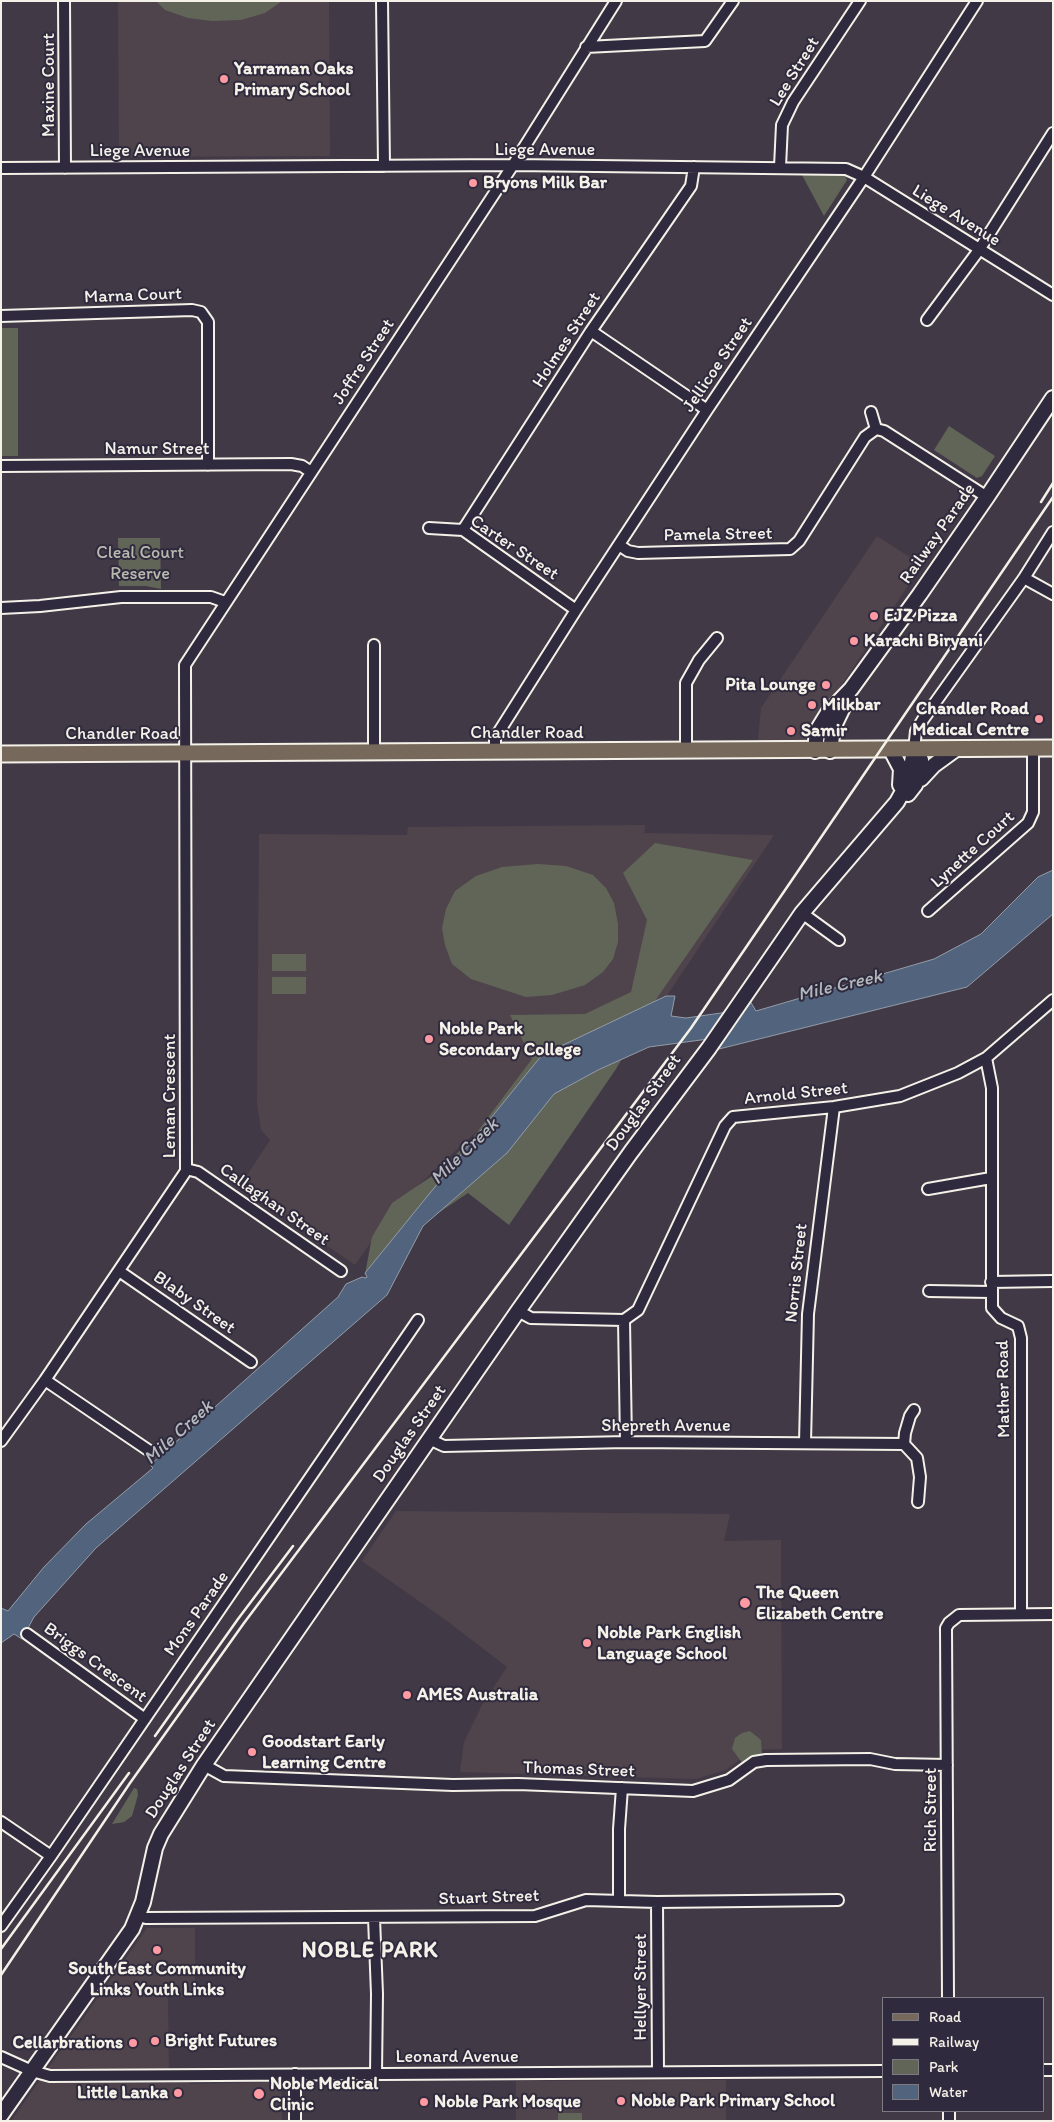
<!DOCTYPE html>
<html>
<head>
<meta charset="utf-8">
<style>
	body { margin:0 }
	#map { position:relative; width:1054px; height:2122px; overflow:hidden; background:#423946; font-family:Itim,sans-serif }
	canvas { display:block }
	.frame { position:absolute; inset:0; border:2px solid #f4f1e8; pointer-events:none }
	.legend { position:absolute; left:882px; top:1997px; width:162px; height:115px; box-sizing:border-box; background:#2f2a3d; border:1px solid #7e7a81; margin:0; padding:6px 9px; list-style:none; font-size:15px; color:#f4f1e8 }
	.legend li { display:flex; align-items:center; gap:10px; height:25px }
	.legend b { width:25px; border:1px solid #7e7a81 }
</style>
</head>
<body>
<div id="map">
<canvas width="1054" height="2122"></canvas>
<div class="frame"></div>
<ul class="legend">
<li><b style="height:6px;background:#76695c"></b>Road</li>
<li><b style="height:6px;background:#f4f1e8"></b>Railway</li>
<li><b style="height:14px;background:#616558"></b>Park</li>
<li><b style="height:14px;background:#52647d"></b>Water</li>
</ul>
</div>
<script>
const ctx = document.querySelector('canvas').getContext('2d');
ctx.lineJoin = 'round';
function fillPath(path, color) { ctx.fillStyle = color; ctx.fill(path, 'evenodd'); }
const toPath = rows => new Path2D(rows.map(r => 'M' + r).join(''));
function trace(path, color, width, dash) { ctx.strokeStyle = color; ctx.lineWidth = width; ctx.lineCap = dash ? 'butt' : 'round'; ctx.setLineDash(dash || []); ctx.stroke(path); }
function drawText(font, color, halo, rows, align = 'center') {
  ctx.font = font + ' Itim,sans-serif'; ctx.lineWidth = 4; ctx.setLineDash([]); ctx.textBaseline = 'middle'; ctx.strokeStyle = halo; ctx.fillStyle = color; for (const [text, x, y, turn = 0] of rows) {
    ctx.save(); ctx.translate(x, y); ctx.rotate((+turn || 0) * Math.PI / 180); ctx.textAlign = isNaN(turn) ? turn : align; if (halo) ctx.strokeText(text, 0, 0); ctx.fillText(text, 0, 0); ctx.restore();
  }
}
const built = toPath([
	[118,1,329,1,330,156,119,157],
	[877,536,922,565,804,741,758,741,761,708],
	[645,825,644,833,774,835,660,1006,541,1072,398,1204,355,1265,240,1186,270,1140,261,1130,257,1103,259,834,407,835,408,827],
	[396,1511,730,1514,724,1541,781,1540,782,1749,753,1750,726,1770,696,1779,460,1772,464,1742,482,1705,507,1667,447,1621,362,1561],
	[147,1928,195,1928,195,1997,168,1997,169,2079,191,2078,189,2084,273,2082,280,2085,281,2089,282,2121,11,2121],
	[726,2080,726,2121,516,2121,516,2081]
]);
const green = toPath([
	[156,1,282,1,265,13,241,20,212,21,188,18,165,10],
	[844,174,847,180,824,216,802,175],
	[1,328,18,328,18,456,1,456],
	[949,426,995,456,982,476,977,478,934,450],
	[118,538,160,538,161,589,146,586,119,586],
	[655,843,753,860,659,995,616,1069,509,1225,468,1193,422,1224,367,1277,365,1274,372,1237,392,1203,435,1174,471,1140,532,1059,510,1015,585,1014,631,992,647,920,623,873],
	[538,864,566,866,593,875,606,888,614,903,618,924,618,942,613,959,603,972,585,985,552,995,526,997,471,979,452,964,445,945,442,928,446,909,455,891,476,876,502,867],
	[272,954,306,954,306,971,272,971],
	[272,977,306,977,306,994,272,994],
	[750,1731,761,1740,762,1755,754,1756,743,1764,732,1749,735,1738,742,1733],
	[134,1788,137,1789,138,1795,132,1816,124,1822,112,1824],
	[558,2113,582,2113,582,2121,558,2121]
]);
const water = toPath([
	[1053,870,1053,914,967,987,715,1050,723,1037,649,1047,598,1070,554,1094,507,1153,423,1226,387,1295,96,1548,34,1617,22,1639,14,1634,1,1643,1,1608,8,1611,44,1567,86,1524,153,1468,150,1465,338,1297,346,1284,362,1277,366,1278,367,1277,365,1273,542,1055,666,996,675,996,671,1016,686,1018,742,1010,750,1001,756,1011,934,959,981,934,1038,877,1053,870]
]);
const street = toPath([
	[64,1,65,168],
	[382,1,384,166],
	[586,47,705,41,733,1],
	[780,167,782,125,793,102,860,1],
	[1,168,513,165,846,169,864,177,1053,295],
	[1,316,192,310,201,312,208,322,208,465],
	[927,320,979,250,1053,133],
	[591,331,707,410],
	[871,412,876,429],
	[1,466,291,464,302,466,311,472],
	[429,528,463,530,576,610],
	[463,530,591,331,691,186,694,167],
	[619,545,628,551,638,553,790,549,799,541,865,437,876,429,884,431,987,497],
	[1024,578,1053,594],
	[1,608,40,606,121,597,211,597,225,602],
	[374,645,374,752],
	[914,750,916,731,922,721,1024,578,1053,532],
	[495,751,495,738,576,610,707,410,864,177,977,1],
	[686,751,686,683,699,660,717,638],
	[928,911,1028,823,1033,812,1033,748],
	[802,913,839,940],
	[986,1058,992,1088,992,1308,1001,1318,1018,1326,1021,1338,1021,1614],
	[186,1169,198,1172,341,1271],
	[928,1189,991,1178],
	[119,1271,251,1362],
	[991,1282,1053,1281],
	[929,1291,991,1292],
	[518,1311,531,1318,624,1320,638,1310,725,1126,733,1117,834,1107,900,1096,958,1073,986,1058,1053,1000],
	[624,1320,626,1442],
	[45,1380,151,1452],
	[914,1410,910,1416,905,1433,904,1444,917,1458,920,1477,918,1502],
	[429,1439,444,1446,626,1442,904,1444],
	[1,1441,45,1380,186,1171,185,665,513,165,616,1],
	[805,1443,808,1314,834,1107],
	[27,1634,145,1719],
	[204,1765,224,1776,453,1785,518,1784,693,1791,729,1780,754,1762,766,1760,870,1759,895,1764,947,1765],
	[1,1822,51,1856],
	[619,1900,619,1829,622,1788],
	[657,1902,658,2072],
	[139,1916,146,1918,535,1916,586,1900,657,1902,838,1900],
	[374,1918,377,1994,376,2073],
	[1,1926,51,1856,418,1320],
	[948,1998,946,1628,949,1623,959,1615,1053,1614],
	[1,2057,32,2071,50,2076,883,2071],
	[1043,2070,1053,2070],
	[295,2074,295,2121],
	[949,2111,949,2121]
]);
const secondary = toPath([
	[891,750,901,769,900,785],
	[815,751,817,731,828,713,851,689,920,594,987,497,1053,398],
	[830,751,833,728,848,697],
	[921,779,934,765,956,749],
	[908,794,915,785,922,770,921,760,914,750],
	[1,2115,132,1929,143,1902,155,1848,161,1834,204,1765,518,1311,631,1152,709,1048,802,913,897,802,909,780,914,750]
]);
const primary = toPath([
	[1,754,1053,748]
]);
const rail = toPath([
	[1041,502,1053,483],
	[155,1736,238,1619,293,1546],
	[1,1949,129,1773],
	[1,1975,130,1783,244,1623,691,1028,1053,497]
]);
const markers = [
	[224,79,5,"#ff9aa2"],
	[473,183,5,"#ff9aa2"],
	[874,616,5,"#ff9aa2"],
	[854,641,5,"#ff9aa2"],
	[826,685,5,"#ff9aa2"],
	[812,705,5,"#ff9aa2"],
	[1039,719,5,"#ff9aa2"],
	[791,731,5,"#ff9aa2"],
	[429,1039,5,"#ff9aa2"],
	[745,1603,6,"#ff9aa2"],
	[587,1643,5,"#ff9aa2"],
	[407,1695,5,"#ff9aa2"],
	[252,1752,5,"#ff9aa2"],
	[157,1950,5,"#ff9aa2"],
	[155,2041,5,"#ff9aa2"],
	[133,2043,5,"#ff9aa2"],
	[178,2093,5,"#ff9aa2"],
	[259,2094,6,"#ff9aa2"],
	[621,2101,5,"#ff9aa2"],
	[424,2102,5,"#ff9aa2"]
];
const poiNames = [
	["Yarraman Oaks",234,69],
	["Primary School",234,90],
	["Bryons Milk Bar",483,183],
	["EJZ Pizza",884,616],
	["Karachi Biryani",864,641],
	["Pita Lounge",816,685,"right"],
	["Milkbar",822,705],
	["Chandler Road",1029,709,"right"],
	["Medical Centre",1029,730,"right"],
	["Samir",801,731],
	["Noble Park",439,1029],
	["Secondary College",439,1050],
	["The Queen",756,1593],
	["Elizabeth Centre",756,1614],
	["Noble Park English",597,1633],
	["Language School",597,1654],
	["AMES Australia",417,1695],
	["Goodstart Early",262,1742],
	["Learning Centre",262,1763],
	["South East Community",157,1969,"center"],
	["Links Youth Links",157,1990,"center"],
	["Bright Futures",165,2041],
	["Cellarbrations",123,2043,"right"],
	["Noble Medical",270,2084],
	["Clinic",270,2105],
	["Little Lanka",168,2093,"right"],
	["Noble Park Primary School",631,2101],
	["Noble Park Mosque",434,2102]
];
const streetNames = [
	["Lee Street",795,72,-58],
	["Maxine Court",49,85,-90],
	["Liege Avenue",545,150],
	["Liege Avenue",140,151],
	["Liege Avenue",956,216,32],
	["Marna Court",133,296,-2],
	["Holmes Street",567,340,-57],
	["Joffre Street",364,362,-57],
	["Jellicoe Street",718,365,-56],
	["Namur Street",157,449],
	["Railway Parade",938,534,-55],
	["Pamela Street",718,535,-1],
	["Carter Street",514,548,34],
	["Chandler Road",527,733],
	["Chandler Road",122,734],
	["Lynette Court",973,850,-42],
	["Arnold Street",796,1094,-6],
	["Leman Crescent",170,1096,-90],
	["Douglas Street",644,1103,-54],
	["Callaghan Street",274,1205,35],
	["Norris Street",797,1273,-84],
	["Blaby Street",194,1303,35],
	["Mather Road",1004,1389,-91],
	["Shepreth Avenue",666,1426],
	["Douglas Street",410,1434,-55],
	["Mons Parade",197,1614,-55],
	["Briggs Crescent",95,1663,36],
	["Douglas Street",181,1769,-57],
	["Thomas Street",579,1770,2],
	["Rich Street",931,1810,-90],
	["Stuart Street",489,1898,-2],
	["Hellyer Street",641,1987,-90],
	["Leonard Avenue",457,2057]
];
const parkNames = [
	["Cleal Court",140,553],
	["Reserve",140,574]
];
const waterNames = [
	["Mile Creek",840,986,-13],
	["Mile Creek",465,1152,-44],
	["Mile Creek",179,1433,-42]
];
const districtNames = [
	["NOBLE PARK",370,1951]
];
fillPath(built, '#4f444c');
fillPath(green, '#616558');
fillPath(water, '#52647d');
trace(water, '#939ca8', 1);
trace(street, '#f4f1e8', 14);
trace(secondary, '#f4f1e8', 18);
trace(primary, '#f4f1e8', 19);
trace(street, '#2f2a3d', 10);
trace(secondary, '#2f2a3d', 14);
trace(primary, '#76695c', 15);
trace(rail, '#f4f1e8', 2.5);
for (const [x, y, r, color] of markers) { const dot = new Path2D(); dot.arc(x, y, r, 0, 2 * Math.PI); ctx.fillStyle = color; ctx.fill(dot); trace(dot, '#2f2a3d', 2); }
drawText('bold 18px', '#f4f1e8', '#2f2a3d', poiNames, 'left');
drawText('18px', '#f4f1e8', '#2f2a3d', streetNames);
drawText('18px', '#b9b9ae', '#2f2a3d', parkNames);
drawText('italic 19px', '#b3b9bd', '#2f2a3d', waterNames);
ctx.letterSpacing = '1px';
drawText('bold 22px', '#f4f1e8', '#2f2a3d', districtNames);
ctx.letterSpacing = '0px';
</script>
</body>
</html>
